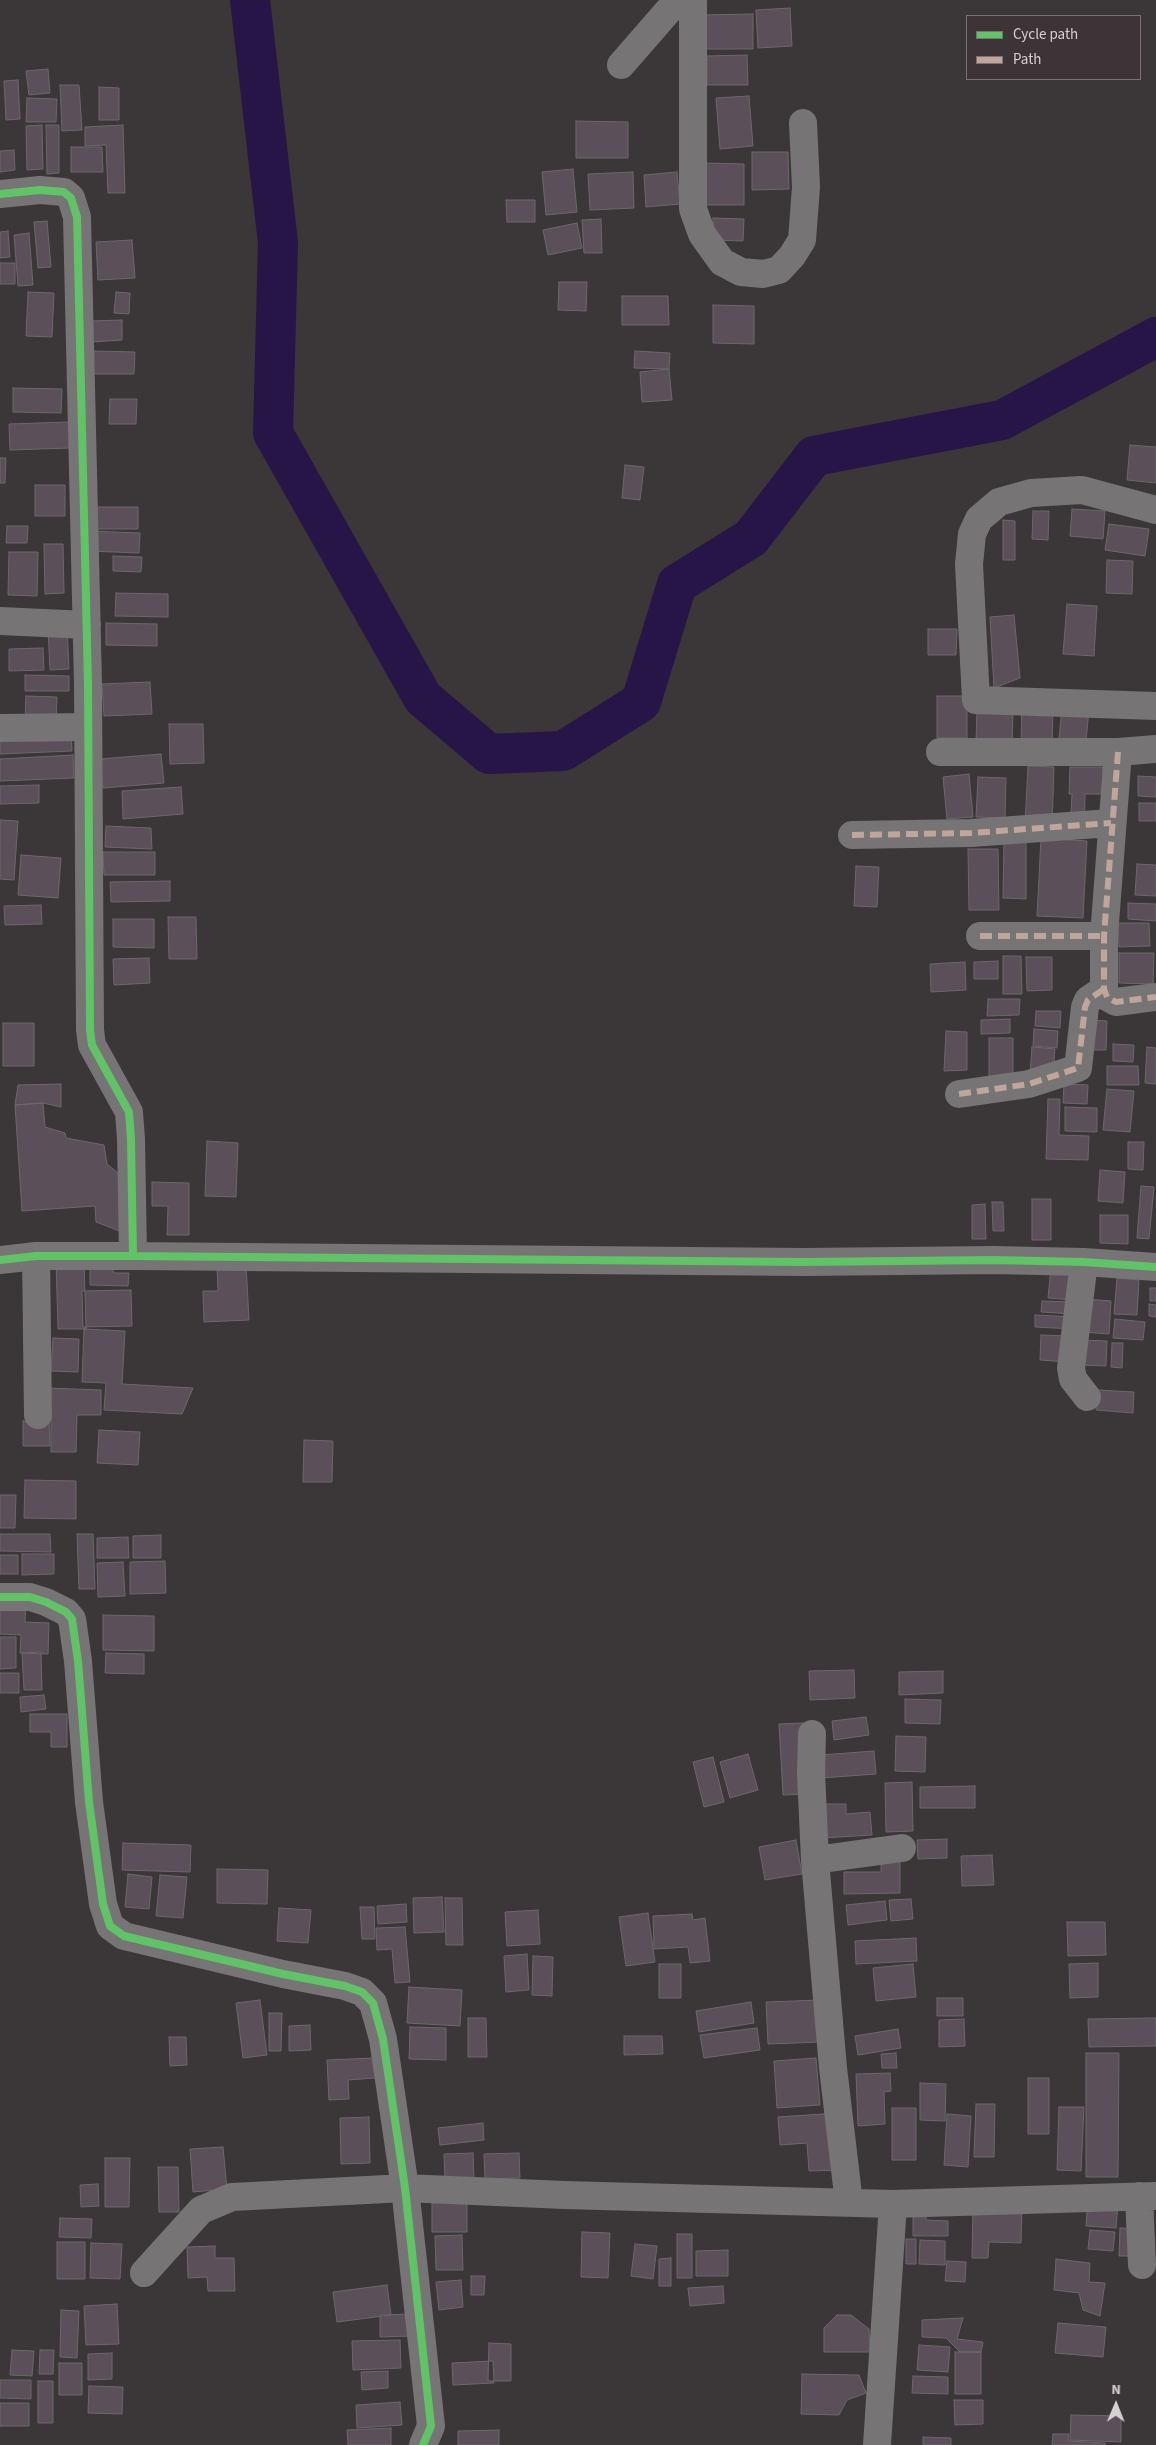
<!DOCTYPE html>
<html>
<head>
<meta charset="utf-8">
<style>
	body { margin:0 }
	#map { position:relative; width:1156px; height:2445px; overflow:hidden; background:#3b3638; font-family:"Source Sans 3",sans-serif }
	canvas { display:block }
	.legend { position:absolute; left:966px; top:15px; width:175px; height:65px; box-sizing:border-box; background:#3d3437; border:1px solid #7a7275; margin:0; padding:6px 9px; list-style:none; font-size:15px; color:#d5d0d1 }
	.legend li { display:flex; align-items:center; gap:10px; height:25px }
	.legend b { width:25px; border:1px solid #7a7275 }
	.north { position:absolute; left:1091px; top:2380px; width:50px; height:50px; -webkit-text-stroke:4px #3d3437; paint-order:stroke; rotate:1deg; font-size:14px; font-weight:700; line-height:20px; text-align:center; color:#d5d0d1 }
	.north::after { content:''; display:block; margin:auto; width:18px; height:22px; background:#d5d0d1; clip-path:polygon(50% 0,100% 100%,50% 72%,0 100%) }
</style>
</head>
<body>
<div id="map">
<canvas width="1156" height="2445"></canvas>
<ul class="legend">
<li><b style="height:6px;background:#61c268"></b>Cycle path</li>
<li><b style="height:6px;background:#c0a59a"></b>Path</li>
</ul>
<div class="north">N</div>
</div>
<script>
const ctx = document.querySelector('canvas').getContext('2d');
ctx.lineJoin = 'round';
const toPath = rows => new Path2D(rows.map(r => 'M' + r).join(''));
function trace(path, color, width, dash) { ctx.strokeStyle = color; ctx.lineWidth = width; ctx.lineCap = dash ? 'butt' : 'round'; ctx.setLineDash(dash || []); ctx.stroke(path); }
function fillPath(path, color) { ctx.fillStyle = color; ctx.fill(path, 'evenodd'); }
const river = toPath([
	[250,0,278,243,273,433,423,698,489,754,563,751,641,702,677,584,751,538,814,456,1002,420,1156,337]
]);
const building = toPath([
	[790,8,792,46,758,48,756,10,790,8],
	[753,14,753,49,702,49,702,15,753,14],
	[747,55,748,85,707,85,707,56,747,55],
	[48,69,50,93,29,95,26,71,48,69],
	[18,80,20,119,6,120,4,81,18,80],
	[60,85,79,85,82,130,62,131,60,85],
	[99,87,119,88,119,120,99,120,99,87],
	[749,96,753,146,720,149,716,98,749,96],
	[27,98,57,99,56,122,26,122,27,98],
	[576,121,628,122,628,158,576,158,576,121],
	[42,125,43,169,27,170,26,126,42,125],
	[46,125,59,125,59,173,47,174,46,125],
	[123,125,125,193,108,193,106,145,85,146,85,127,123,125],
	[71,147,102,147,103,172,71,172,71,147],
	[14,150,15,170,0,172,0,151,14,150],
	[752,152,788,152,789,189,752,190,752,152],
	[705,163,744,164,744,205,704,205,705,163],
	[573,169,577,212,546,215,542,172,573,169],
	[633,172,634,208,590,210,588,174,633,172],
	[677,172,680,204,646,207,644,175,677,172],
	[506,200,535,200,535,222,507,222,506,200],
	[713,218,744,219,743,241,713,240,713,218],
	[601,219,602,253,584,253,582,220,601,219],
	[47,221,51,267,38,268,34,222,47,221],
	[577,223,582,248,548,255,543,230,577,223],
	[8,231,10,257,0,258,0,232,8,231],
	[29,233,33,285,18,286,14,235,29,233],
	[132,240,135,278,98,280,96,242,132,240],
	[0,263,15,263,15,284,0,284,0,263],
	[559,282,587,282,586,311,558,310,559,282],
	[28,292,54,293,52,337,26,336,28,292],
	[116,292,130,293,129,314,114,313,116,292],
	[622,296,668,296,669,325,622,325,622,296],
	[713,305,754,306,754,344,713,343,713,305],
	[122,320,122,340,92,342,91,321,122,320],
	[94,351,135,352,134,374,93,374,94,351],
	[635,351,670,353,669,369,634,368,635,351],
	[669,369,672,400,642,402,640,372,669,369],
	[13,388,62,389,61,413,13,412,13,388],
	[110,399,137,399,136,424,109,424,110,399],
	[69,422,70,448,10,450,9,424,69,422],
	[1130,445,1156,447,1156,483,1127,480,1130,445],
	[0,458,6,458,5,483,0,483,0,458],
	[625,465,644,467,640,500,622,498,625,465],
	[35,485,65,485,65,516,35,516,35,485],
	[90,507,138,507,138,529,89,529,90,507],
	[1072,509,1105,511,1103,539,1070,536,1072,509],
	[1033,511,1049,511,1048,540,1032,539,1033,511],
	[1003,520,1015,521,1015,560,1003,560,1003,520],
	[1109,524,1149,529,1145,556,1105,550,1109,524],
	[7,526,28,526,27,543,6,543,7,526],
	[89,531,140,533,139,553,88,551,89,531],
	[44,544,63,544,64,593,45,594,44,544],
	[9,552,38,552,37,596,8,595,9,552],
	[113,556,142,557,141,572,113,571,113,556],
	[1107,560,1133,561,1132,594,1106,593,1107,560],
	[116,593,168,594,168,617,115,616,116,593],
	[1067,604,1097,606,1094,656,1063,654,1067,604],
	[1014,615,1020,678,994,688,990,617,1014,615],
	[106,623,157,624,157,646,106,645,106,623],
	[67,627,69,669,50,670,48,628,67,627],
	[928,629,957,629,956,655,928,655,928,629],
	[43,648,44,670,9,671,9,649,43,648],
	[25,675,69,676,69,691,25,691,25,675],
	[150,682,152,714,104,716,102,684,150,682],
	[26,696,57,697,56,720,25,719,26,696],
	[937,696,967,696,967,738,937,738,937,696],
	[1022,704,1053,705,1052,748,1021,747,1022,704],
	[1062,707,1089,709,1086,741,1059,739,1062,707],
	[977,708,1013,709,1012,746,976,745,977,708],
	[169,724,203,724,204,763,170,764,169,724],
	[71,728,72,751,0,754,0,731,71,728],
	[161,754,164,783,103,788,100,759,161,754],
	[73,755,74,778,0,781,0,759,73,755],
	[1028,766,1054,767,1052,826,1025,825,1028,766],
	[1070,767,1103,767,1103,794,1085,794,1084,835,1070,834,1072,794,1069,794,1070,767],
	[969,774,973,817,947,819,943,777,969,774],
	[1138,776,1156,777,1156,797,1138,796,1138,776],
	[978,777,1006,778,1005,818,976,817,978,777],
	[39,785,39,803,0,804,0,786,39,785],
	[181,787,183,814,123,819,122,791,181,787],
	[1139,803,1156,803,1156,821,1139,821,1139,803],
	[0,820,18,821,14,880,0,879,0,820],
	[106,826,151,828,152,849,105,847,106,826],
	[1041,838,1087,841,1083,918,1037,916,1041,838],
	[1004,840,1026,840,1026,899,1003,898,1004,840],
	[968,849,998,849,999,910,969,910,968,849],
	[103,852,155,852,155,875,104,875,103,852],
	[21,855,61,858,58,898,18,895,21,855],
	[1137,864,1156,865,1156,896,1135,895,1137,864],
	[856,866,879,867,877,907,854,906,856,866],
	[170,881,170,901,111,902,110,882,170,881],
	[1128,903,1156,904,1156,921,1128,919,1128,903],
	[41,905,42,924,5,925,4,906,41,905],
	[168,917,196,917,197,959,169,959,168,917],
	[113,919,154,919,154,948,113,947,113,919],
	[1118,923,1149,923,1150,946,1119,947,1118,923],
	[1119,953,1154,953,1153,984,1119,983,1119,953],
	[1003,956,1021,956,1022,994,1003,994,1003,956],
	[1026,957,1052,957,1052,990,1027,991,1026,957],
	[149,958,150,983,114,985,113,959,149,958],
	[998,961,998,979,974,979,974,962,998,961],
	[965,962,966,990,931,992,930,964,965,962],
	[988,999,1020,999,1019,1015,987,1016,988,999],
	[1036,1011,1061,1011,1060,1028,1035,1026,1036,1011],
	[1010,1019,1010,1033,981,1034,981,1020,1010,1019],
	[1089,1020,1107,1021,1106,1050,1088,1050,1089,1020],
	[3,1023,34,1023,34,1066,3,1066,3,1023],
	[1034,1029,1058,1031,1057,1048,1033,1046,1034,1029],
	[946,1031,967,1032,967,1070,944,1071,946,1031],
	[989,1038,1013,1038,1013,1086,989,1086,989,1038],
	[1113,1044,1134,1045,1133,1062,1113,1061,1113,1044],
	[1032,1047,1055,1049,1053,1075,1030,1074,1032,1047],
	[1147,1047,1156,1048,1156,1084,1145,1083,1147,1047],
	[1107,1066,1138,1066,1139,1085,1107,1085,1107,1066],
	[61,1084,61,1107,43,1103,15,1105,18,1085,61,1084],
	[1064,1084,1088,1085,1087,1104,1063,1103,1064,1084],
	[1107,1089,1134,1091,1130,1132,1103,1130,1107,1089],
	[1048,1099,1060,1099,1059,1135,1089,1136,1088,1160,1046,1159,1048,1099],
	[43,1103,45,1127,65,1133,66,1138,104,1145,107,1164,124,1178,122,1232,96,1222,95,1206,22,1211,15,1105,43,1103],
	[1065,1107,1097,1108,1097,1132,1065,1131,1065,1107],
	[207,1141,238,1143,236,1197,205,1196,207,1141],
	[1128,1142,1144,1142,1143,1170,1128,1169,1128,1142],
	[1100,1170,1125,1172,1123,1203,1098,1201,1100,1170],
	[152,1182,189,1183,189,1235,167,1235,168,1206,152,1206,152,1182],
	[1141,1186,1154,1187,1149,1239,1137,1238,1141,1186],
	[1032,1199,1051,1199,1051,1240,1032,1240,1032,1199],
	[992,1202,1003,1202,1004,1231,993,1231,992,1202],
	[985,1204,986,1239,972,1239,972,1205,985,1204],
	[1100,1215,1128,1215,1128,1244,1100,1243,1100,1215],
	[84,1260,86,1329,58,1329,56,1261,84,1260],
	[90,1262,111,1263,114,1273,129,1273,128,1286,90,1285,90,1262],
	[246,1264,249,1320,204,1322,203,1291,218,1291,217,1266,246,1264],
	[1051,1267,1076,1269,1073,1300,1048,1298,1051,1267],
	[1117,1278,1139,1280,1137,1315,1114,1314,1117,1278],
	[1150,1288,1156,1288,1156,1301,1150,1301,1150,1288],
	[131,1290,132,1326,83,1327,82,1291,131,1290],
	[1085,1299,1111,1301,1109,1334,1082,1332,1085,1299],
	[1042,1301,1073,1302,1073,1314,1041,1312,1042,1301],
	[1149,1304,1156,1305,1156,1317,1149,1316,1149,1304],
	[1035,1315,1075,1317,1074,1329,1035,1327,1035,1315],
	[1115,1319,1145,1322,1143,1340,1113,1338,1115,1319],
	[84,1329,125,1331,122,1384,193,1388,182,1414,104,1410,106,1383,82,1382,84,1329],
	[1041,1335,1069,1336,1067,1362,1040,1360,1041,1335],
	[53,1338,79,1339,78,1372,51,1371,53,1338],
	[1080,1340,1107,1341,1106,1366,1080,1365,1080,1340],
	[1112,1343,1123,1343,1122,1368,1111,1367,1112,1343],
	[47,1388,101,1390,101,1415,77,1415,76,1452,51,1452,51,1414,47,1388],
	[1098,1390,1134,1392,1133,1413,1096,1410,1098,1390],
	[23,1421,49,1421,50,1446,23,1446,23,1421],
	[99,1430,140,1432,138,1465,97,1463,99,1430],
	[304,1440,333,1441,332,1482,303,1482,304,1440],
	[25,1480,76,1481,76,1519,24,1518,25,1480],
	[0,1495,16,1495,15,1528,0,1528,0,1495],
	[0,1534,50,1534,51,1552,0,1551,0,1534],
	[77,1534,93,1534,95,1589,79,1589,77,1534],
	[161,1535,161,1558,133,1558,133,1536,161,1535],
	[128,1537,129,1558,97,1558,97,1538,128,1537],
	[22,1554,54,1554,54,1574,22,1575,22,1554],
	[0,1555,18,1555,18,1574,0,1574,0,1555],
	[165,1561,166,1593,130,1594,130,1562,165,1561],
	[123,1562,125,1596,98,1597,97,1563,123,1562],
	[0,1602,26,1603,25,1622,49,1623,48,1654,20,1653,21,1635,0,1634,0,1602],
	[103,1615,154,1616,154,1651,103,1650,103,1615],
	[0,1637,16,1637,16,1668,0,1669,0,1637],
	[41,1652,42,1690,24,1690,22,1653,41,1652],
	[106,1653,144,1654,144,1674,105,1673,106,1653],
	[854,1670,855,1698,810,1700,809,1671,854,1670],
	[943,1671,943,1693,899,1695,899,1672,943,1671],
	[0,1673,19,1673,19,1693,0,1693,0,1673],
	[44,1695,46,1709,21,1712,20,1697,44,1695],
	[905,1699,941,1700,940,1724,905,1723,905,1699],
	[30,1714,67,1714,67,1747,51,1747,51,1732,30,1732,30,1714],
	[866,1717,869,1735,834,1740,832,1721,866,1717],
	[803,1723,808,1794,783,1795,779,1724,803,1723],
	[896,1736,926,1737,925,1772,895,1771,896,1736],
	[874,1751,876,1774,821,1778,820,1755,874,1751],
	[748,1754,758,1790,730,1798,720,1762,748,1754],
	[713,1757,724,1802,704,1807,693,1762,713,1757],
	[912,1782,913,1831,886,1832,885,1783,912,1782],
	[975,1786,975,1808,920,1808,920,1787,975,1786],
	[823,1804,846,1804,846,1814,870,1812,872,1835,823,1838,823,1804],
	[947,1839,947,1858,918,1859,917,1840,947,1839],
	[796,1840,802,1874,765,1880,759,1847,796,1840],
	[123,1843,191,1845,190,1872,122,1870,123,1843],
	[881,1855,900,1855,900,1893,844,1894,844,1872,881,1872,881,1855],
	[992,1855,994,1885,962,1886,961,1856,992,1855],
	[217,1869,268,1870,267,1904,217,1903,217,1869],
	[128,1874,152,1877,149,1909,125,1907,128,1874],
	[160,1875,187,1877,183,1918,156,1916,160,1875],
	[442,1897,444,1932,414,1933,413,1898,442,1897],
	[445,1898,462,1898,463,1945,446,1945,445,1898],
	[911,1899,913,1919,891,1921,889,1900,911,1899],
	[885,1901,887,1920,848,1925,846,1905,885,1901],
	[406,1904,407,1922,378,1924,377,1906,406,1904],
	[360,1907,374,1907,375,1939,362,1939,360,1907],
	[279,1908,311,1910,308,1943,277,1941,279,1908],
	[538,1910,540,1944,507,1946,505,1912,538,1910],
	[648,1913,655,1962,626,1966,619,1917,648,1913],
	[692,1914,693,1920,705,1918,710,1961,690,1963,688,1947,654,1949,653,1916,692,1914],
	[1067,1922,1105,1922,1106,1955,1068,1956,1067,1922],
	[405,1927,410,1982,395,1983,392,1949,377,1950,376,1928,405,1927],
	[916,1938,917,1961,856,1964,855,1941,916,1938],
	[527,1954,529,1990,506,1992,504,1956,527,1954],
	[533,1956,553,1957,552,1996,532,1995,533,1956],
	[1098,1963,1098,1997,1070,1998,1069,1964,1098,1963],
	[659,1964,681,1964,681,1998,659,1998,659,1964],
	[913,1964,916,1997,876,2001,873,1968,913,1964],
	[409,1987,462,1990,460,2026,407,2023,409,1987],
	[937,1998,963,1998,963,2016,937,2016,937,1998],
	[260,2000,267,2055,243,2058,236,2003,260,2000],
	[820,2000,822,2042,768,2044,766,2002,820,2000],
	[751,2002,754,2023,699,2032,696,2011,751,2002],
	[269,2013,282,2013,281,2051,269,2051,269,2013],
	[468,2018,486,2018,487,2057,468,2057,468,2018],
	[1156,2018,1156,2046,1089,2047,1088,2019,1156,2018],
	[964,2019,965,2046,939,2047,939,2020,964,2019],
	[310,2025,311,2050,289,2051,289,2026,310,2025],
	[410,2027,446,2028,446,2060,409,2059,410,2027],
	[757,2028,760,2050,704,2058,700,2035,757,2028],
	[898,2029,901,2048,858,2055,855,2036,898,2029],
	[624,2036,662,2036,663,2054,624,2055,624,2036],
	[169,2037,186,2037,187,2065,170,2066,169,2037],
	[896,2053,897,2068,882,2068,881,2054,896,2053],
	[1086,2053,1119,2053,1118,2177,1086,2177,1086,2053],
	[374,2058,375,2078,348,2080,349,2099,329,2100,327,2060,374,2058],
	[816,2058,820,2105,777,2108,774,2061,816,2058],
	[890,2073,891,2091,884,2092,885,2124,858,2126,856,2074,890,2073],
	[1028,2078,1049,2078,1049,2134,1028,2134,1028,2078],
	[920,2083,946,2084,945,2121,920,2120,920,2083],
	[976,2104,995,2104,994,2157,974,2157,976,2104],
	[1059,2107,1084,2107,1081,2171,1057,2170,1059,2107],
	[892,2108,916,2108,916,2160,892,2160,892,2108],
	[838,2113,842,2170,809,2171,807,2143,780,2145,778,2117,838,2113],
	[947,2114,971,2116,968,2167,944,2165,947,2114],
	[369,2117,370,2163,341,2164,340,2118,369,2117],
	[483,2123,484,2140,440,2145,438,2128,483,2123],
	[223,2147,227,2189,193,2192,190,2149,223,2147],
	[473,2153,474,2178,445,2179,444,2154,473,2153],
	[519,2153,520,2178,485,2179,484,2154,519,2153],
	[105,2158,130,2158,129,2207,105,2207,105,2158],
	[158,2167,178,2167,179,2212,159,2212,158,2167],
	[98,2184,99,2206,81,2207,80,2185,98,2184],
	[1088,2199,1118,2202,1116,2228,1086,2226,1088,2199],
	[467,2202,467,2232,432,2232,432,2203,467,2202],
	[973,2206,1022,2208,1021,2243,989,2242,988,2258,972,2258,973,2206],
	[913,2208,926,2209,926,2220,948,2221,948,2236,913,2236,913,2208],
	[60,2218,92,2219,91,2238,59,2237,60,2218],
	[1120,2228,1138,2229,1137,2256,1119,2256,1120,2228],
	[1090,2230,1115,2232,1113,2251,1088,2249,1090,2230],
	[582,2232,610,2233,608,2278,581,2277,582,2232],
	[677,2234,692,2234,692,2278,677,2278,677,2234],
	[462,2235,463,2270,436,2270,435,2236,462,2235],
	[906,2239,916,2239,916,2264,906,2264,906,2239],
	[920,2240,945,2241,945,2265,919,2264,920,2240],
	[57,2242,85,2242,85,2279,57,2279,57,2242],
	[91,2243,122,2244,120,2279,90,2278,91,2243],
	[635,2244,657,2246,653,2279,631,2276,635,2244],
	[215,2246,215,2258,234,2258,235,2291,208,2291,207,2277,188,2278,187,2247,215,2246],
	[728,2250,728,2276,696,2276,696,2251,728,2250],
	[671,2258,671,2286,659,2286,659,2259,671,2258],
	[1056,2259,1090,2263,1089,2282,1105,2283,1100,2316,1083,2310,1079,2293,1054,2290,1056,2259],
	[947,2261,966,2262,965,2282,945,2281,947,2261],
	[471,2276,485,2276,484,2295,471,2295,471,2276],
	[461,2280,463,2307,439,2310,436,2282,461,2280],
	[387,2285,391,2315,337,2322,333,2292,387,2285],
	[723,2286,724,2303,690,2306,688,2288,723,2286],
	[117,2304,119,2344,86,2345,84,2306,117,2304],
	[61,2310,79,2311,77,2358,60,2357,61,2310],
	[413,2314,413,2336,380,2337,380,2315,413,2314],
	[837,2315,851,2315,869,2329,870,2352,824,2352,824,2328,837,2315],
	[963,2318,957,2339,983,2342,981,2352,960,2352,946,2338,922,2337,922,2320,963,2318],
	[1058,2323,1106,2327,1103,2357,1055,2353,1058,2323],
	[400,2340,401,2368,353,2370,352,2341,400,2340],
	[489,2343,511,2344,511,2381,488,2381,489,2343],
	[919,2345,950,2347,948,2372,917,2370,919,2345],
	[12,2350,34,2351,32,2376,10,2375,12,2350],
	[40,2350,54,2350,53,2374,39,2374,40,2350],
	[955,2352,981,2352,981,2394,955,2394,955,2352],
	[112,2353,112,2379,88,2380,88,2354,112,2353],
	[493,2361,494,2383,453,2385,452,2363,493,2361],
	[59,2363,82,2363,82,2395,59,2395,59,2363],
	[388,2371,388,2388,362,2390,361,2372,388,2371],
	[802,2374,859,2375,866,2393,847,2400,839,2415,801,2414,802,2374],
	[913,2376,948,2377,948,2394,912,2393,913,2376],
	[0,2380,31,2380,31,2399,0,2398,0,2380],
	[38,2381,53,2381,53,2423,38,2423,38,2381],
	[89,2386,123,2387,122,2414,88,2413,89,2386],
	[954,2400,983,2400,983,2424,955,2425,954,2400],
	[400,2402,402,2425,357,2428,356,2405,400,2402],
	[0,2403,29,2403,29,2426,0,2426,0,2403],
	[1071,2415,1121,2416,1121,2442,1070,2440,1071,2415],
	[391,2428,391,2445,348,2445,347,2430,391,2428],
	[499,2430,499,2445,458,2445,458,2431,499,2430],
	[1053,2434,1069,2434,1068,2441,1105,2443,1105,2445,1052,2445,1053,2434],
	[923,2437,951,2438,951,2445,923,2445,923,2437]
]);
const minor = toPath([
	[693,0,693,209,702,234,722,262,741,272,763,274,779,270,792,256,802,240,806,187,803,123],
	[621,65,668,11,682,0],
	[0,194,40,190,64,192,71,198,77,217,88,684,90,1030,92,1045,129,1112,131,1139,133,1256],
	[1156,510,1082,490,1031,493,999,502,979,519,972,534,969,564,976,700,1156,706],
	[0,621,87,625],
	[0,728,88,727],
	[940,752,1118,752,1156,749],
	[1118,752,1104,936,1104,989,1107,997,1116,1002,1156,997],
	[852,835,971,833,1111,823],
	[980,936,1104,936],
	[959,1094,1029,1084,1078,1068,1085,1007,1088,1000,1104,989],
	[36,1256,38,1415],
	[0,1260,36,1256,133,1256,803,1262,994,1260,1084,1262,1156,1267],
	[1084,1262,1071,1368,1073,1379,1087,1397],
	[0,1597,30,1597,46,1602,66,1612,72,1619,78,1661,89,1802,103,1904,110,1926,124,1936,283,1974,345,1986,362,1992,373,2003,383,2039,405,2188,431,2426,423,2445],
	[812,1734,811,1773,815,1860,833,2068,849,2203],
	[815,1860,902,1848],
	[1139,2196,1142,2265],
	[144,2273,201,2210,232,2197,405,2188,564,2195,893,2204,1156,2196],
	[877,2445,893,2204]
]);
const quiet = toPath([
	[1118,752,1104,936,1104,989,1107,997,1116,1002,1156,997],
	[852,835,971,833,1111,823],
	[980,936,1104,936],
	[959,1094,1029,1084,1078,1068,1085,1007,1088,1000,1104,989]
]);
const cycleway = toPath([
	[0,194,40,190,64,192,71,198,77,217,88,684,90,1030,92,1045,129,1112,131,1139,133,1256],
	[0,1260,36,1256,133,1256,803,1262,994,1260,1084,1262,1156,1267],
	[0,1597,30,1597,46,1602,66,1612,72,1619,78,1661,89,1802,103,1904,110,1926,124,1936,283,1974,345,1986,362,1992,373,2003,383,2039,405,2188,431,2426,423,2445]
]);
trace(river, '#261547', 40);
fillPath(building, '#5b505a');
trace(building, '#6b686a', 1);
trace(minor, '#767474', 28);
trace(quiet, '#c0a59a', 6, [12, 6]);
trace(cycleway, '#61c268', 8);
</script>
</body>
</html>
